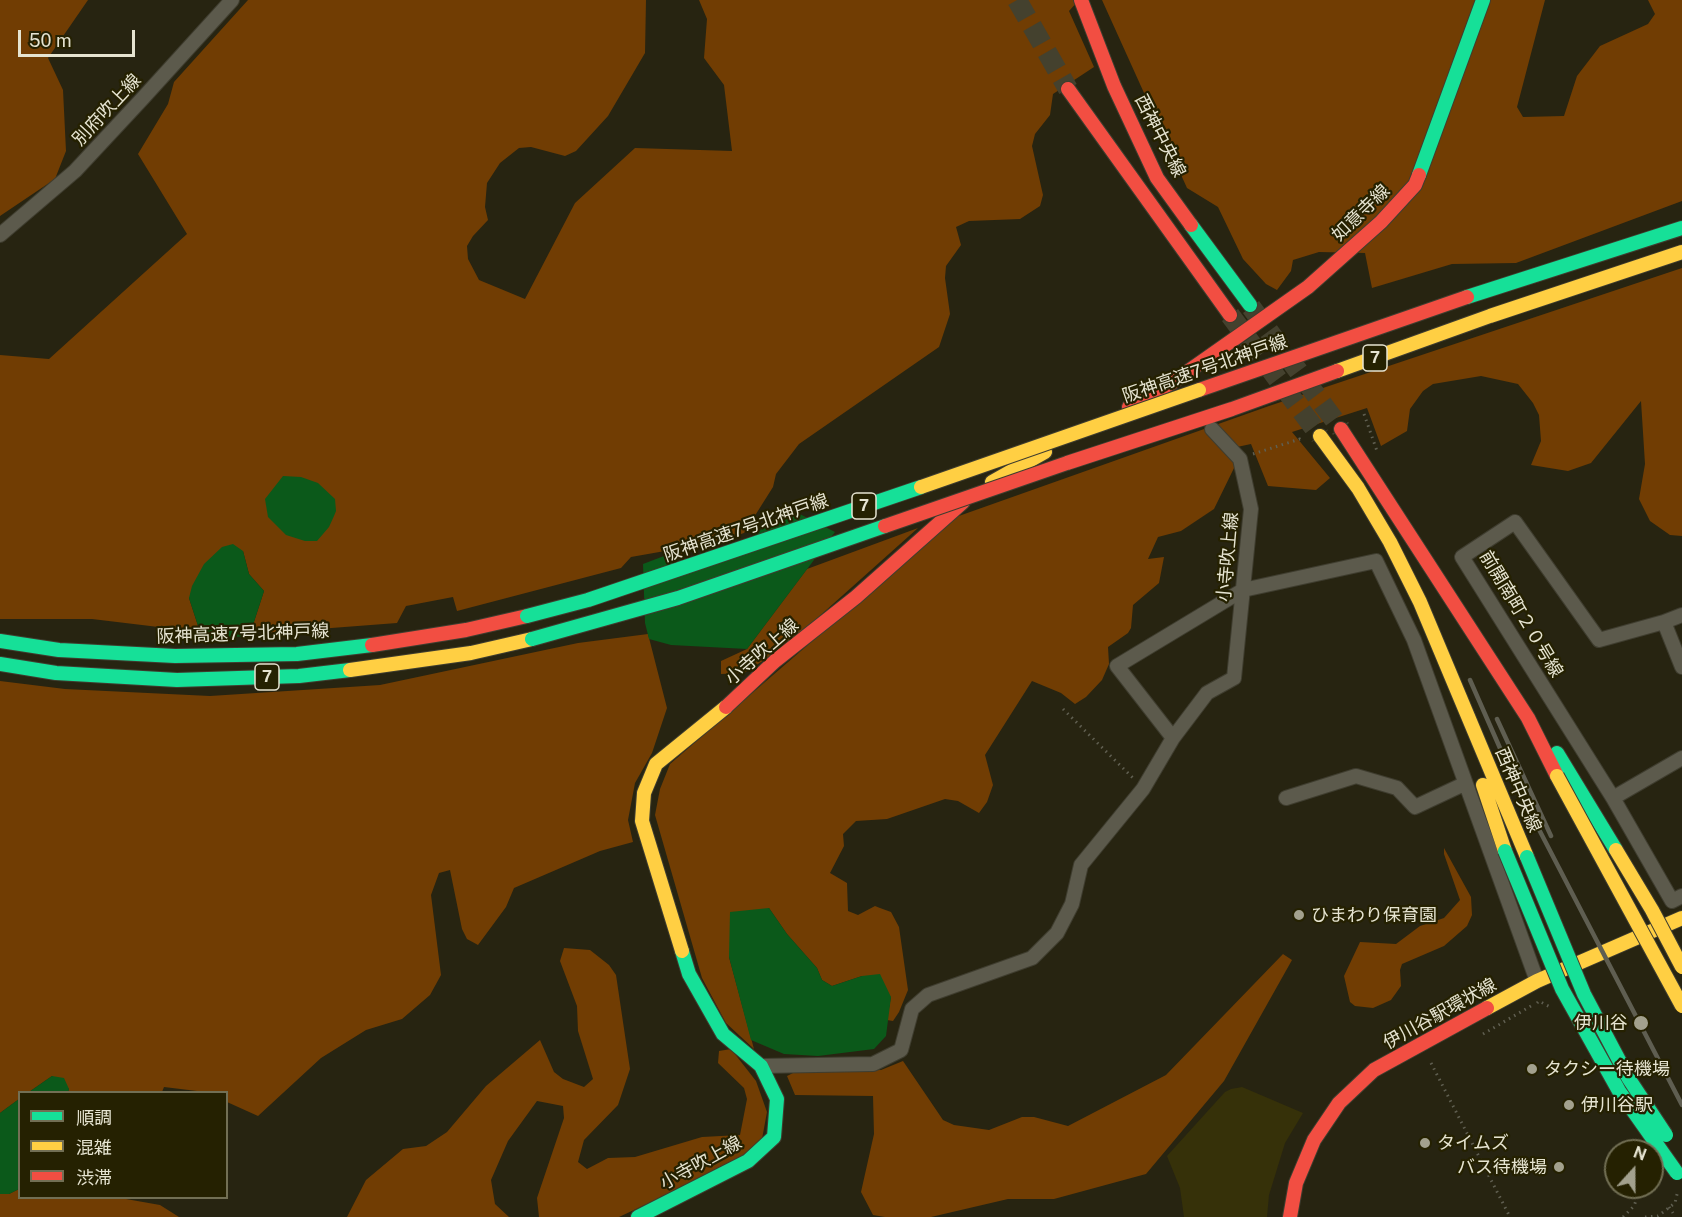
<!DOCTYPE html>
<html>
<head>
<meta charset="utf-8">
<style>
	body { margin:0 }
	#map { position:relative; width:1682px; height:1217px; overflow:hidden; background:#272411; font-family:"Public Sans","Noto Sans JP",sans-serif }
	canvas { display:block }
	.legend { position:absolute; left:18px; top:1091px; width:210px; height:108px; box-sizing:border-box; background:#252101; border:2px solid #726f54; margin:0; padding:8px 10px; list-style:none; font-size:18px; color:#e6e4d1 }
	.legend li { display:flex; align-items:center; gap:12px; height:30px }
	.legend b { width:30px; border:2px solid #726f54 }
	.north { position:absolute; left:1604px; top:1139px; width:60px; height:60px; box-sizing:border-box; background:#252101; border:2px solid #726f54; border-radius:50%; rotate:21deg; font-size:16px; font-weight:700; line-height:24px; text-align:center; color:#e6e4d1 }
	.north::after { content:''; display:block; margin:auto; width:21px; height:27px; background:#a3a18e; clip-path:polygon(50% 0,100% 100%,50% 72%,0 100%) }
	.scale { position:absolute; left:18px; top:30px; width:117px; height:27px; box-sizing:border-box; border:3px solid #e6e4d1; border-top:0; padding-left:8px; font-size:18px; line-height:21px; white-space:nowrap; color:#e6e4d1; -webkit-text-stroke:4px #252101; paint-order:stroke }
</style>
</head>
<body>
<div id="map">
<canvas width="1682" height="1217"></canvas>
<ul class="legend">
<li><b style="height:8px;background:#16e098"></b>順調</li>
<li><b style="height:8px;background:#ffcf43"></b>混雑</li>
<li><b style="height:8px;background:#f24e42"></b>渋滞</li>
</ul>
<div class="north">N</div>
<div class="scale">50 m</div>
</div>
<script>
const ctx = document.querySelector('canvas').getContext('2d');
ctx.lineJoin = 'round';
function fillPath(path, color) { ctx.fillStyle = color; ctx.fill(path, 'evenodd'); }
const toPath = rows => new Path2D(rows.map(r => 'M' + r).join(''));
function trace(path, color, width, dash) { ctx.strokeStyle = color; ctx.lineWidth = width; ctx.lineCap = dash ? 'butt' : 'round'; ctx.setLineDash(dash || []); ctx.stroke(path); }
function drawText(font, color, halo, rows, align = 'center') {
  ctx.font = font + ' "Public Sans","Noto Sans JP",sans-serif'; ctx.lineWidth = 4.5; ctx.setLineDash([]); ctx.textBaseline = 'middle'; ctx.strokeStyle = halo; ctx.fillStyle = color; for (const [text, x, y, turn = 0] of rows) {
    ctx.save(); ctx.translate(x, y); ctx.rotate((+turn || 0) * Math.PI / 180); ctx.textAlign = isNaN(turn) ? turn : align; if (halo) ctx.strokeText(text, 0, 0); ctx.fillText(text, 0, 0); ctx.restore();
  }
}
const built = toPath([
	[1242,1087,1303,1113,1285,1143,1269,1195,1267,1217,1184,1217,1180,1188,1167,1156,1225,1092,1231,1089]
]);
const green = toPath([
	[0,0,88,0,48,58,63,90,66,151,55,179,0,216],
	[248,0,646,0,645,53,608,116,576,151,565,156,531,147,519,148,500,163,487,183,485,207,488,220,473,236,467,246,468,259,479,280,525,299,575,203,635,148,732,151,724,85,704,58,707,19,699,0,1079,0,1069,11,1094,67,1053,94,1050,115,1035,134,1032,146,1043,195,1040,206,1020,219,969,221,956,227,961,245,946,266,945,278,950,314,939,347,799,444,776,474,773,487,744,533,675,556,665,551,631,557,621,568,457,611,453,597,406,606,397,623,266,633,252,628,264,591,249,574,243,551,189,598,200,632,92,619,0,619,0,355,49,359,187,234,138,154,168,104,174,82],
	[1102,0,1545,0,1517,107,1523,117,1564,116,1577,76,1600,46,1648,24,1655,14,1648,0,1682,0,1682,201,1516,263,1452,264,1372,288,1365,253,1319,252,1293,260,1291,271,1277,290,1266,284,1243,259,1218,207,1187,188],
	[1682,268,1682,536,1670,535,1650,521,1639,499,1645,464,1641,401,1591,463,1568,471,1531,465,1541,441,1539,415,1533,403,1518,384,1481,376,1433,384,1423,391,1410,409,1407,431,1381,446,1367,408,1292,432,1330,478,1316,490,1268,486,1251,444,1237,447,1235,466,1214,509,1181,531,1158,537,1148,559,1164,557,1159,583,1133,605,1131,628,1128,633,1108,647,1109,664,1102,680,1086,697,1075,704,1061,693,1032,681,985,755,993,785,987,802,979,813,958,801,945,799,887,819,856,821,843,834,844,846,830,873,847,883,848,911,858,915,875,906,880,908,891,912,899,927,908,990,899,1012,893,1021,887,1020,891,997,862,976,832,986,822,980,817,968,787,934,769,908,729,957,754,1049,726,1023,702,978,655,815,660,789,670,764,956,517,1269,406],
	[918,528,786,646,744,673,721,674,721,661,747,649,807,569],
	[648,634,667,708,652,753,635,783,628,820,633,842,600,851,514,888,506,907,478,945,467,939,462,929,450,870,439,873,431,895,441,975,430,995,402,1019,366,1030,321,1058,258,1116,227,1102,226,1092,205,1092,164,1087,162,1092,68,1092,69,1089,52,1076,29,1092,20,1092,19,1099,0,1113,0,681,65,689,210,696,380,685,578,643],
	[1444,848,1471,897,1472,915,1467,926,1444,946,1402,964,1400,970,1401,986,1391,1000,1373,1008,1355,1006,1350,1002,1344,976,1360,942,1396,944,1420,926,1444,918,1460,900,1444,854],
	[564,948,590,950,609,965,616,975,630,1069,618,1105,584,1140,578,1162,587,1169,608,1158,635,1157,702,1137,740,1135,747,1099,744,1088,718,1063,719,1051,731,1049,756,1081,767,1112,762,1139,747,1157,619,1217,539,1217,537,1198,564,1118,563,1106,537,1101,508,1141,491,1180,495,1204,509,1217,347,1217,366,1180,403,1149,426,1146,447,1132,486,1086,540,1040,554,1072,563,1079,584,1087,593,1079,578,1031,577,1006,560,961],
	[1283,954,1292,960,1224,1081,1146,1174,1054,1199,1008,1199,931,1217,885,1217,873,1215,861,1192,874,1134,873,1096,795,1095,787,1076,797,1071,881,1070,903,1061,943,1120,954,1125,989,1130,1022,1117,1034,1117,1068,1126,1166,1075],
	[19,1189,20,1198,126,1198,126,1199,160,1205,179,1217,0,1217,0,1194,9,1194]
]);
const water = toPath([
	[283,476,301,477,318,483,335,499,336,511,334,516,329,527,317,541,305,541,286,535,268,517,265,499],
	[788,508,835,532,747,649,671,645,649,639,645,623,643,564,664,556,682,568,742,545],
	[233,544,243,551,249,574,264,591,252,628,244,636,213,640,200,632,189,598,192,586,204,564,222,547],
	[769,908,787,934,817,968,822,980,832,986,862,976,880,974,891,997,886,1036,874,1049,818,1056,784,1054,751,1040,729,957,730,912],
	[52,1076,64,1078,69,1089,68,1092,29,1092],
	[19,1099,19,1189,9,1194,0,1194,0,1113]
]);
const secondaryTunnel = toPath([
	[1017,0,1068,89],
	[1251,307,1341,429],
	[1230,315,1320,436]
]);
const path = toPath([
	[1364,414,1377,451],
	[1253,454,1300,439,1303,442],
	[1063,709,1134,779],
	[1537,1003,1539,1001,1552,1008],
	[1483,1034,1531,1006],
	[1431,1063,1510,1217],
	[1669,1207,1673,1213],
	[1623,1217,1634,1206,1641,1187],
	[1645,1217,1658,1216,1675,1203,1678,1190]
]);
const street = toPath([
	[0,235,75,171,143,98,232,0],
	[1682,615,1664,622,1599,640,1515,522,1462,557,1613,798,1672,901,1682,896],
	[1664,622,1682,667],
	[1173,738,1117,666,1243,590,1376,561,1414,640,1537,981],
	[1286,798,1356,776,1397,788,1415,807,1464,784],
	[1613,798,1682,758],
	[761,1066,873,1064,901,1050,912,1009,928,995,1032,958,1057,933,1072,904,1081,865,1143,789,1173,738,1207,693,1234,678,1251,509,1240,459,1212,429]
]);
const fast = toPath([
	[1419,175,1483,0],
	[1191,225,1250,305],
	[1467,297,1682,228],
	[0,641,59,650,175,656,297,654,372,645],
	[0,664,56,673,177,680,299,676,350,670],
	[1557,753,1616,850],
	[638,1217,748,1161,774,1137,777,1099,761,1066,723,1034,689,974,682,951]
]);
const slow = toPath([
	[1337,371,1490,316,1682,252],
	[1320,436,1358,488,1390,542,1420,602,1527,857],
	[992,482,1045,452],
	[350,670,471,653,532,639],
	[1483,785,1505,851],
	[682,951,642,821,644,793,656,764,726,707],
	[1487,1008,1537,981,1682,918]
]);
const jam = toPath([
	[1081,0,1114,86,1157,178,1191,225],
	[1068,89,1230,315],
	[1199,390,1467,297],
	[1129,407,1173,382,1308,287,1381,222,1415,185,1419,175],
	[1341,429,1528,718,1557,776],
	[1067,463,1232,409,1337,371],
	[372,645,466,630,527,616],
	[726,707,775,661,856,597,963,502],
	[1290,1217,1296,1183,1314,1140,1339,1103,1374,1070,1487,1008]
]);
const rail = toPath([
	[1470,680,1518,789,1682,1105],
	[1497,719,1551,836]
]);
const fastBridge = toPath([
	[527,616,588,600,921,487],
	[532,639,678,598,885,526],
	[1505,851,1562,989,1619,1091,1677,1173],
	[1527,857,1584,994,1629,1079,1666,1135]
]);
const slowBridge = toPath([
	[921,487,1199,390],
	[1557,776,1682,1006],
	[1616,850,1652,910,1682,967]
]);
const jamBridge = toPath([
	[885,526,1067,463]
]);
const markers = [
	[1299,915,6,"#a3a18e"],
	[1641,1023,8,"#a3a18e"],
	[1532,1069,6,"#a3a18e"],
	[1569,1105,6,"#a3a18e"],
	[1425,1143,6,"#a3a18e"],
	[1559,1167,6,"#a3a18e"]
];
const shields = [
	[1375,358,24],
	[864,506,24],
	[267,677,24]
];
const shieldNames = [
	["7",1375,358],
	["7",864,506],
	["7",267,677]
];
const streetNames = [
	["別府吹上線",107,110,-47],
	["西神中央線",1160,136,63],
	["如意寺線",1361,213,-44],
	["阪神高速7号北神戸線",1205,369,-19],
	["阪神高速7号北神戸線",746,528,-19],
	["小寺吹上線",1228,557,-85],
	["前開南町２０号線",1521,614,59],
	["阪神高速7号北神戸線",243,634,-2],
	["小寺吹上線",762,652,-41],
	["西神中央線",1518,790,67],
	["伊川谷駅環状線",1440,1014,-29],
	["小寺吹上線",701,1163,-29]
];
const poiNames = [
	["ひまわり保育園",1311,915],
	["伊川谷",1628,1023,"right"],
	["タクシー待機場",1544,1069],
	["伊川谷駅",1581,1105],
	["タイムズ",1437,1143],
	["バス待機場",1547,1167,"right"]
];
fillPath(built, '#363109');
fillPath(green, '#713d03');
fillPath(water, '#0b591a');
trace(secondaryTunnel, '#44412e', 20, [20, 10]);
trace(street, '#3f3d2f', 16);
trace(fast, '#3f3d2f', 16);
trace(slow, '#3f3d2f', 16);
trace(jam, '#3f3d2f', 16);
trace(path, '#605f51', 3, [1.5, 4.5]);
trace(street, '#5c5a4c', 14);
trace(fast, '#16e098', 14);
trace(slow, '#ffcf43', 14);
trace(jam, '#f24e42', 14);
trace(rail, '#5f5e51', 4.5);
trace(fastBridge, '#3f3d2f', 16, []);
trace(slowBridge, '#3f3d2f', 16, []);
trace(jamBridge, '#3f3d2f', 16, []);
trace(fastBridge, '#16e098', 14);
trace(slowBridge, '#ffcf43', 14);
trace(jamBridge, '#f24e42', 14);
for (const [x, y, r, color] of markers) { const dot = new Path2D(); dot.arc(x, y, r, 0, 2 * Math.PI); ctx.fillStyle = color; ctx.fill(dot); trace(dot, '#252101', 2); }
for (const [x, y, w] of shields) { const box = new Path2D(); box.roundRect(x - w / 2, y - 13, w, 26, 4.5); ctx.fillStyle = '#252101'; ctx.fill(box); trace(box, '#e6e4d1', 1.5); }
drawText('bold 16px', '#e6e4d1', null, shieldNames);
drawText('18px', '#e6e4d1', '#252101', streetNames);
drawText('18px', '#e6e4d1', '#252101', poiNames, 'left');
</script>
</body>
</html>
